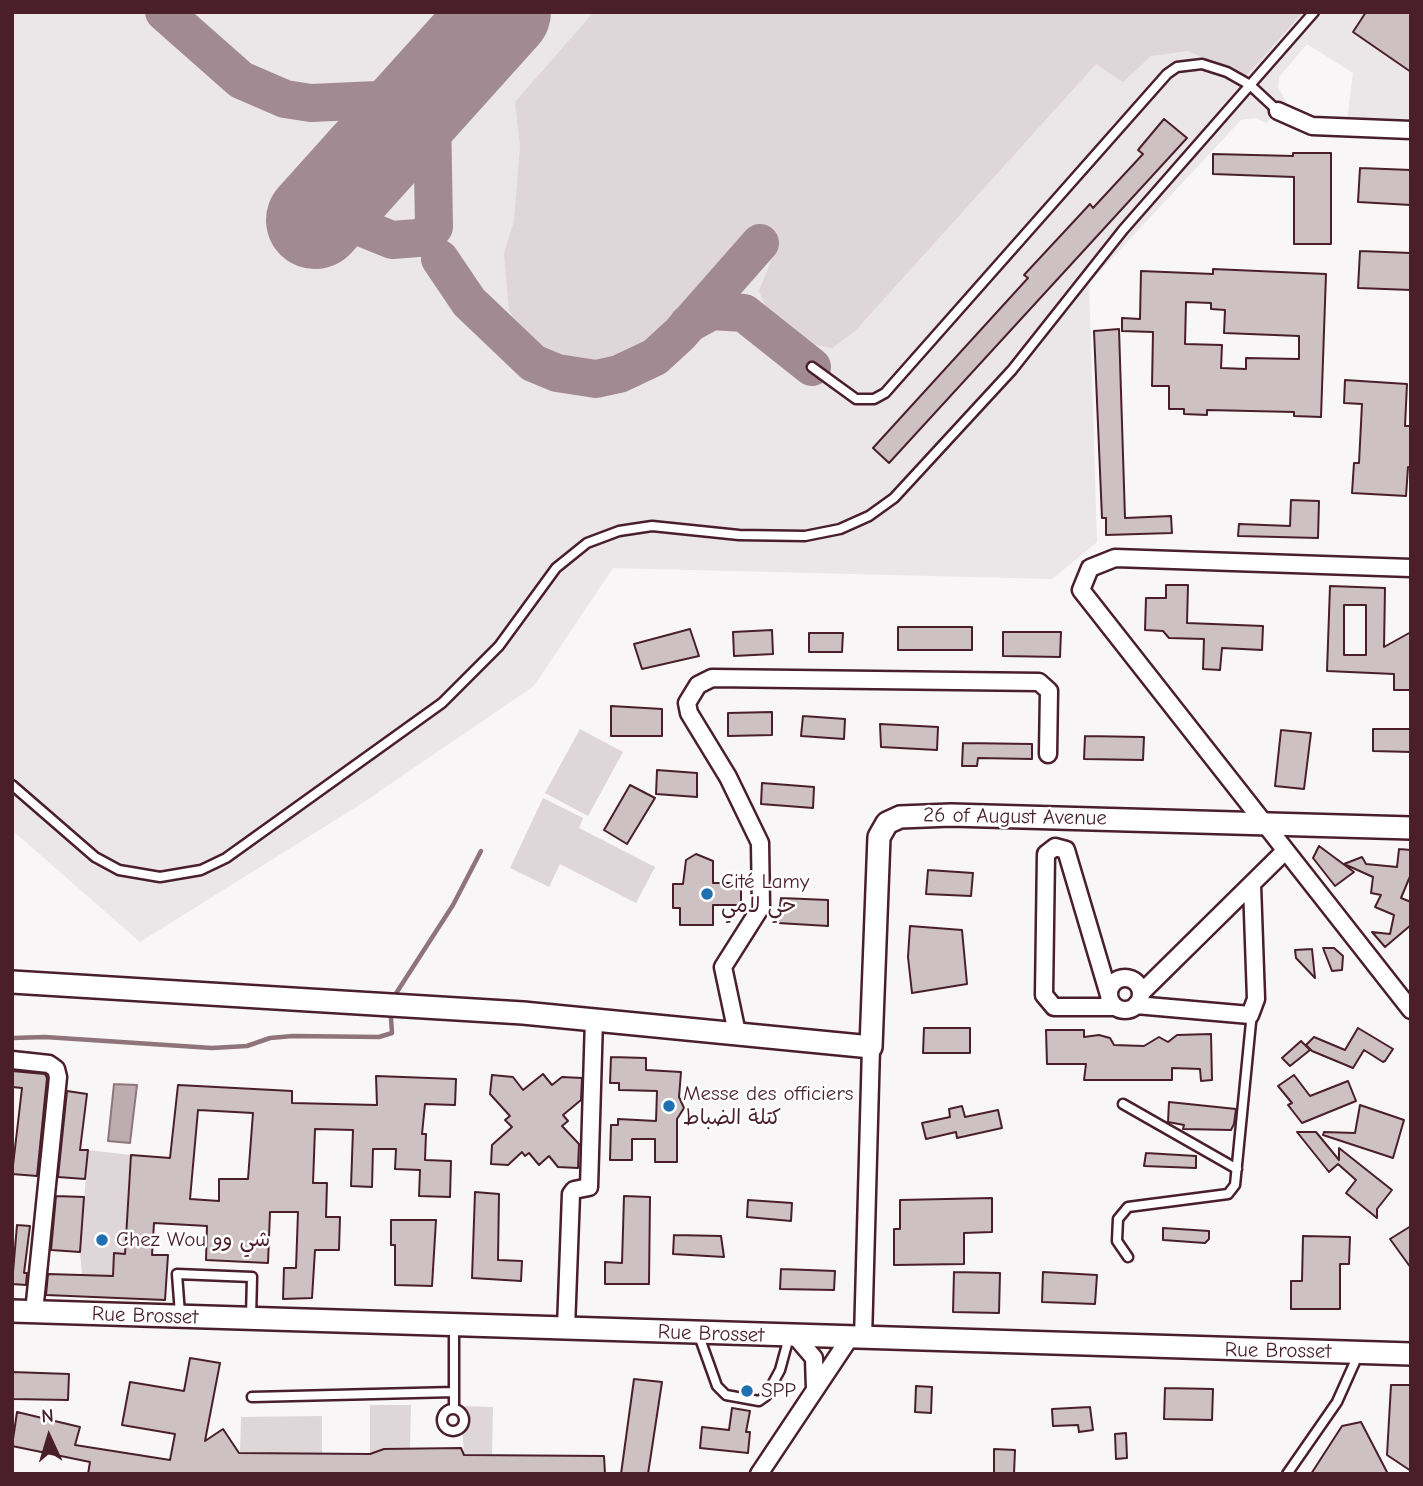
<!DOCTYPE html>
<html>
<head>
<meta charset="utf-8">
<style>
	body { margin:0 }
	#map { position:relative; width:1423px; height:1486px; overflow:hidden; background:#f8f6f7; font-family:"Comic Neue",sans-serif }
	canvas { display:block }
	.frame { position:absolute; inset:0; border:14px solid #4a1f2b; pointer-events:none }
	.north { position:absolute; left:14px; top:1402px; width:70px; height:70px; -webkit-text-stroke:5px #fff; paint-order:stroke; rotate:356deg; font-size:19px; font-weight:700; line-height:28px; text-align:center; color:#4a1f2b }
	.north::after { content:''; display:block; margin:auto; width:24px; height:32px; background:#4a1f2b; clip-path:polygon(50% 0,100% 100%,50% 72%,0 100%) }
</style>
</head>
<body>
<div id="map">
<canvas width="1423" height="1486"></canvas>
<div class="frame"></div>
<div class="north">N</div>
</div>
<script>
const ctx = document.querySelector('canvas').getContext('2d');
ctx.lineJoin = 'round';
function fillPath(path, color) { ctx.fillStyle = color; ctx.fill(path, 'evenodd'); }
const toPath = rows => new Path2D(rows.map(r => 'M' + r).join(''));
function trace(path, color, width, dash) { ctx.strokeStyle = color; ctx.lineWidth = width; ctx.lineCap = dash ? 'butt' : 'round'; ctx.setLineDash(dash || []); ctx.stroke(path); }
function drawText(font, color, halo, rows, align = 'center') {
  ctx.font = font + ' "Comic Neue","Playpen Sans Arabic",sans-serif'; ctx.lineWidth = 5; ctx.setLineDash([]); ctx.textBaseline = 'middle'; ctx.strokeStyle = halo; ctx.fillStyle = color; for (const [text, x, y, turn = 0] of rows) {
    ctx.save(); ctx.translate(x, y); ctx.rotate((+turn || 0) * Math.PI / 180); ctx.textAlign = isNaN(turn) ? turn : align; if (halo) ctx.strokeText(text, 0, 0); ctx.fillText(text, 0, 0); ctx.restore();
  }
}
const built = toPath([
	[12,12,1411,12,1411,121,1347,121,1353,73,1307,44,1279,77,1278,87,1286,101,1278,111,1266,123,1255,118,1241,120,1089,283,1097,542,1052,579,613,568,534,686,361,804,140,942,12,830]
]);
const green = toPath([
	[594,12,1303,12,1245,77,1188,51,1151,56,1123,82,1096,64,855,331,832,348,802,342,771,318,759,291,773,256,751,233,670,324,628,355,586,367,538,350,509,311,504,253,514,221,520,146,515,102],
	[580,729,623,752,588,816,545,793],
	[543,798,583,818,579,828,655,867,636,903,560,864,549,887,510,868],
	[88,1150,131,1155,125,1254,114,1253,113,1276,82,1275,80,1252],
	[370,1405,411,1405,410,1449,384,1449,370,1454],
	[461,1406,493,1407,492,1455,464,1455],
	[322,1416,322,1454,240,1453,241,1417]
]);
const water = toPath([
	[114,1084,137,1085,130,1143,108,1141,114,1084]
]);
const stream = toPath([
	[395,995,453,905,481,851],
	[12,1038,45,1037,212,1048,247,1046,270,1038,293,1036,379,1037,392,1033,391,1018]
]);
const taxiway = toPath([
	[164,12,241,80,285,99,311,103,377,100,409,89,471,46,437,94,432,112,434,227,429,233,418,238,392,240,360,227,337,195,333,179,335,161,344,143,372,117,389,112,413,111],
	[440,259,469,302,533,363,557,373,596,379,619,374,655,357,680,334,760,243],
	[688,324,712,311,744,313,812,367]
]);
const runway = toPath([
	[315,220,502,12]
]);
const building = toPath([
	[1366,12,1411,12,1411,72,1353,32,1366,12],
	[1164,119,1187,138,889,463,873,448,1028,278,1024,275,1090,204,1093,208,1143,154,1138,150,1164,119],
	[1293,153,1331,153,1331,244,1294,244,1294,177,1213,174,1213,154,1293,156,1293,153],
	[1360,168,1411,170,1411,205,1358,202,1360,168],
	[1360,251,1411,253,1411,290,1358,288,1360,251],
	[1213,269,1326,274,1321,417,1294,416,1294,412,1207,410,1207,415,1184,414,1184,409,1169,409,1169,386,1152,386,1153,332,1122,331,1122,318,1140,319,1141,271,1213,274,1213,269],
	[1186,302,1211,303,1211,309,1225,310,1224,333,1299,336,1299,359,1246,358,1246,369,1221,368,1222,345,1185,344,1186,302],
	[1119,329,1125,518,1171,516,1172,533,1106,535,1106,518,1102,518,1094,331,1119,329],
	[1345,380,1407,384,1405,426,1411,426,1411,468,1408,467,1406,496,1352,493,1354,463,1359,463,1362,404,1344,403,1345,380],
	[1291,500,1319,501,1318,538,1238,536,1239,524,1290,526,1291,500],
	[1166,585,1188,585,1187,623,1263,626,1262,650,1222,648,1220,670,1203,669,1204,639,1169,638,1163,631,1145,630,1146,598,1166,598,1166,585],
	[1330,586,1385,588,1384,647,1411,632,1411,690,1394,690,1394,674,1327,671,1330,586],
	[1344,605,1366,605,1366,655,1344,655,1344,605],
	[898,627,972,627,972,650,898,650,898,627],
	[690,629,699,656,642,669,634,644,690,629],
	[772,630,773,654,734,656,733,632,772,630],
	[1003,632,1061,632,1060,657,1003,656,1003,632],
	[809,633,843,633,842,652,809,652,809,633],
	[611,706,662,709,662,736,611,736,611,706],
	[772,712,772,735,728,736,728,713,772,712],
	[803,716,845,719,844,739,801,736,803,716],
	[880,724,938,727,937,750,881,747,880,724],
	[1373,729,1411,729,1411,752,1373,751,1373,729],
	[1281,730,1311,733,1304,789,1275,786,1281,730],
	[1085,736,1144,737,1143,760,1084,759,1085,736],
	[963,743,1032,744,1032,759,978,758,977,766,962,766,963,743],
	[657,770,697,773,697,797,656,794,657,770],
	[762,783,814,787,813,808,761,804,762,783],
	[630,785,655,798,627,844,604,830,630,785],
	[1319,846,1354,872,1335,886,1313,858,1319,846],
	[1399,849,1411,850,1411,874,1401,898,1411,902,1411,925,1385,947,1372,932,1390,934,1394,915,1375,907,1381,895,1371,893,1373,877,1344,864,1362,857,1366,864,1397,867,1399,849],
	[696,854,713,861,713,883,741,883,741,905,713,905,713,925,680,925,680,908,673,908,673,884,683,884,686,860,696,854],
	[928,870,973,873,971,896,926,894,928,870],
	[781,898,828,900,828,926,778,923,781,898],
	[910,926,962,930,967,984,912,993,908,957,910,926],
	[1323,948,1334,948,1343,956,1342,970,1332,971,1323,948],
	[1312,949,1315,978,1296,958,1295,950,1312,949],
	[924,1028,970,1028,970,1053,923,1053,924,1028],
	[1358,1028,1393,1049,1385,1061,1383,1062,1364,1050,1353,1068,1312,1051,1306,1045,1314,1037,1345,1050,1358,1028],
	[1046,1030,1084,1030,1084,1037,1099,1035,1110,1038,1114,1045,1144,1046,1159,1037,1168,1042,1177,1035,1211,1034,1212,1080,1201,1081,1200,1069,1172,1068,1172,1080,1084,1080,1086,1064,1047,1064,1046,1030],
	[1301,1041,1310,1050,1290,1066,1282,1058,1301,1041],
	[611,1057,646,1058,646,1070,681,1072,679,1097,684,1108,677,1119,677,1162,655,1162,655,1139,632,1139,632,1160,610,1160,611,1125,618,1125,618,1119,656,1121,657,1091,619,1090,619,1083,610,1083,611,1057],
	[12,1071,45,1074,47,1078,37,1176,12,1174,22,1088,12,1087,12,1071],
	[543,1074,552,1085,562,1077,582,1078,581,1100,563,1115,568,1121,562,1126,579,1144,578,1168,558,1167,549,1156,539,1165,529,1153,525,1156,522,1152,508,1165,491,1164,492,1145,512,1127,505,1120,510,1116,490,1094,492,1075,513,1077,523,1090,543,1074],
	[1294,1075,1310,1096,1348,1081,1356,1101,1302,1123,1288,1105,1292,1103,1278,1086,1294,1075],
	[376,1076,456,1079,455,1105,425,1104,422,1134,426,1134,425,1160,451,1161,450,1197,419,1196,420,1170,395,1169,396,1149,373,1149,372,1187,351,1186,353,1130,315,1129,313,1183,327,1183,326,1217,340,1217,339,1250,315,1250,312,1298,283,1299,284,1268,296,1268,298,1212,270,1212,268,1263,206,1260,207,1226,154,1223,152,1255,168,1255,165,1300,46,1295,48,1274,113,1276,114,1253,125,1254,131,1155,170,1158,178,1085,292,1091,292,1103,377,1105,376,1076],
	[198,1110,253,1113,248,1179,219,1179,219,1201,190,1199,198,1110],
	[67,1091,87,1094,80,1150,88,1150,85,1179,58,1177,67,1091],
	[1169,1102,1236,1109,1234,1124,1231,1130,1183,1129,1184,1125,1168,1122,1169,1102],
	[1360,1105,1404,1120,1393,1158,1323,1135,1324,1132,1355,1133,1360,1105],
	[962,1106,965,1117,998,1110,1002,1128,957,1138,956,1132,926,1139,922,1123,950,1117,949,1109,962,1106],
	[1297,1132,1316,1132,1339,1160,1339,1148,1392,1190,1377,1209,1377,1218,1346,1193,1356,1180,1338,1164,1329,1172,1297,1132],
	[1146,1153,1196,1156,1196,1168,1144,1166,1146,1153],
	[475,1192,499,1194,498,1260,522,1261,521,1281,472,1278,475,1192],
	[56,1196,84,1197,80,1252,51,1250,56,1196],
	[624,1196,650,1197,649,1284,605,1284,605,1262,622,1263,624,1196],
	[992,1198,992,1232,964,1233,964,1264,894,1265,894,1229,900,1229,900,1200,992,1198],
	[748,1200,792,1203,791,1221,747,1217,748,1200],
	[391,1220,436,1220,432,1286,395,1285,395,1245,391,1245,391,1220],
	[17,1225,30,1226,24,1273,27,1273,26,1285,12,1284,17,1225],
	[1411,1226,1411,1268,1390,1239,1411,1226],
	[1163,1228,1209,1231,1209,1239,1205,1243,1163,1240,1163,1228],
	[674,1235,721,1236,724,1257,673,1254,674,1235],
	[1303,1236,1350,1237,1349,1264,1340,1264,1340,1309,1291,1309,1291,1281,1302,1281,1303,1236],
	[781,1269,835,1271,834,1290,780,1289,781,1269],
	[954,1272,1000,1273,999,1313,953,1312,954,1272],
	[1043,1272,1097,1275,1095,1304,1042,1302,1043,1272],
	[190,1358,220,1363,205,1441,223,1429,239,1453,370,1454,384,1449,461,1448,464,1455,604,1456,605,1474,88,1474,90,1462,12,1446,17,1412,80,1427,75,1445,170,1460,175,1434,122,1425,130,1382,184,1391,190,1358],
	[12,1372,69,1374,68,1400,12,1399,12,1372],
	[634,1379,662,1382,648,1474,621,1474,634,1379],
	[1391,1385,1411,1385,1411,1471,1387,1455,1391,1385],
	[916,1386,932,1387,931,1413,915,1412,916,1386],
	[1165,1388,1213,1389,1212,1420,1164,1419,1165,1388],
	[1090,1407,1093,1430,1079,1432,1078,1425,1053,1426,1052,1409,1090,1407],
	[732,1408,750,1411,746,1432,750,1432,748,1453,700,1448,702,1427,729,1430,732,1408],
	[1361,1422,1388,1474,1311,1474,1342,1426,1361,1422],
	[1126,1433,1127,1458,1116,1459,1115,1434,1126,1433],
	[994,1449,1015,1450,1014,1474,994,1474,994,1449]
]);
const lane = toPath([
	[812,367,856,399,874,399,885,393,1167,74,1177,67,1202,64,1227,72,1250,85,1278,111],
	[12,785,95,857,119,870,160,877,201,870,226,858,442,703,499,646,556,568,587,543,619,531,652,526,739,535,805,536,840,529,869,516,894,498,1012,370,1123,230,1314,12],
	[1123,1104,1237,1169],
	[1128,1257,1117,1241,1118,1219,1128,1207,1228,1194,1235,1185,1252,1012],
	[180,1314,177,1274,252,1277,251,1317],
	[698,1333,717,1386,726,1395,759,1401,766,1396,780,1370,789,1337],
	[252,1397,454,1392],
	'442 1420a11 11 0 1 1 22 0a11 11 0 1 1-22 0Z',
	[454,1409,454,1325],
	[1287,1474,1337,1402,1358,1355]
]);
const street = toPath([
	[1278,111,1312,126,1411,130],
	[1411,568,1115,558,1090,568,1081,590,1411,1010],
	'1109 994a16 16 0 1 1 32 0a16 16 0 1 1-32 0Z',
	[1141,993,1285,851],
	[1109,995,1066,850,1055,847,1046,854,1044,995,1054,1007,1116,1007],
	[1136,1005,1250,1015,1256,999,1252,885],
	[737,1033,723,967,761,907,760,843,728,777,689,713,687,703,698,685,712,678,1039,682,1049,691,1048,754],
	[12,1060,49,1064,56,1069,58,1077,34,1312],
	[566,1328,571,1194,574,1190,589,1187,594,1019],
	[796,1337,814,1358,815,1389],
	[863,1339,871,1047],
	[759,1474,849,1339]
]);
const secondary = toPath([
	[12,982,523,1013,871,1047,879,837,887,823,900,817,951,815,1411,828],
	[12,1311,1411,1354]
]);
const markers = [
	[707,894,7,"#1f6fb2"],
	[669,1106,7,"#1f6fb2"],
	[102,1240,7,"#1f6fb2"],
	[747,1391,7,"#1f6fb2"]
];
const streetNames = [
	["26 of August Avenue",1015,817,1],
	["Rue Brosset",145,1316,2],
	["Rue Brosset",711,1334,2],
	["Rue Brosset",1278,1351,1]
];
const poiNames = [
	["Cité Lamy",721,882],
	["حي لامي",721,906],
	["Messe des officiers",683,1094],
	["كتلة الضباط",683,1118],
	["Chez Wou شي وو",116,1240],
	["SPP",761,1391]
];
fillPath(built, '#ebe6e8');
fillPath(green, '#ded6d9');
fillPath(water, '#bdadb0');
trace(water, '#8f747b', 2);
trace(stream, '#8f747b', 4.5);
trace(taxiway, '#a18a91', 38);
trace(runway, '#a18a91', 98);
fillPath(building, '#cdc1c4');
trace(building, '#4a1f2b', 2);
trace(lane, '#4a1f2b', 13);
trace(street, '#4a1f2b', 21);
trace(secondary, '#4a1f2b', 26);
trace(lane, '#fff', 8);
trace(street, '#fff', 16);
trace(secondary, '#fff', 21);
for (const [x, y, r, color] of markers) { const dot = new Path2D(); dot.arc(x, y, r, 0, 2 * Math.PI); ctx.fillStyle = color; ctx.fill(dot); trace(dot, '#fff', 2.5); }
drawText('21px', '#4a1f2b', '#fff', streetNames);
drawText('21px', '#4a1f2b', '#fff', poiNames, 'left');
</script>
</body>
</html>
